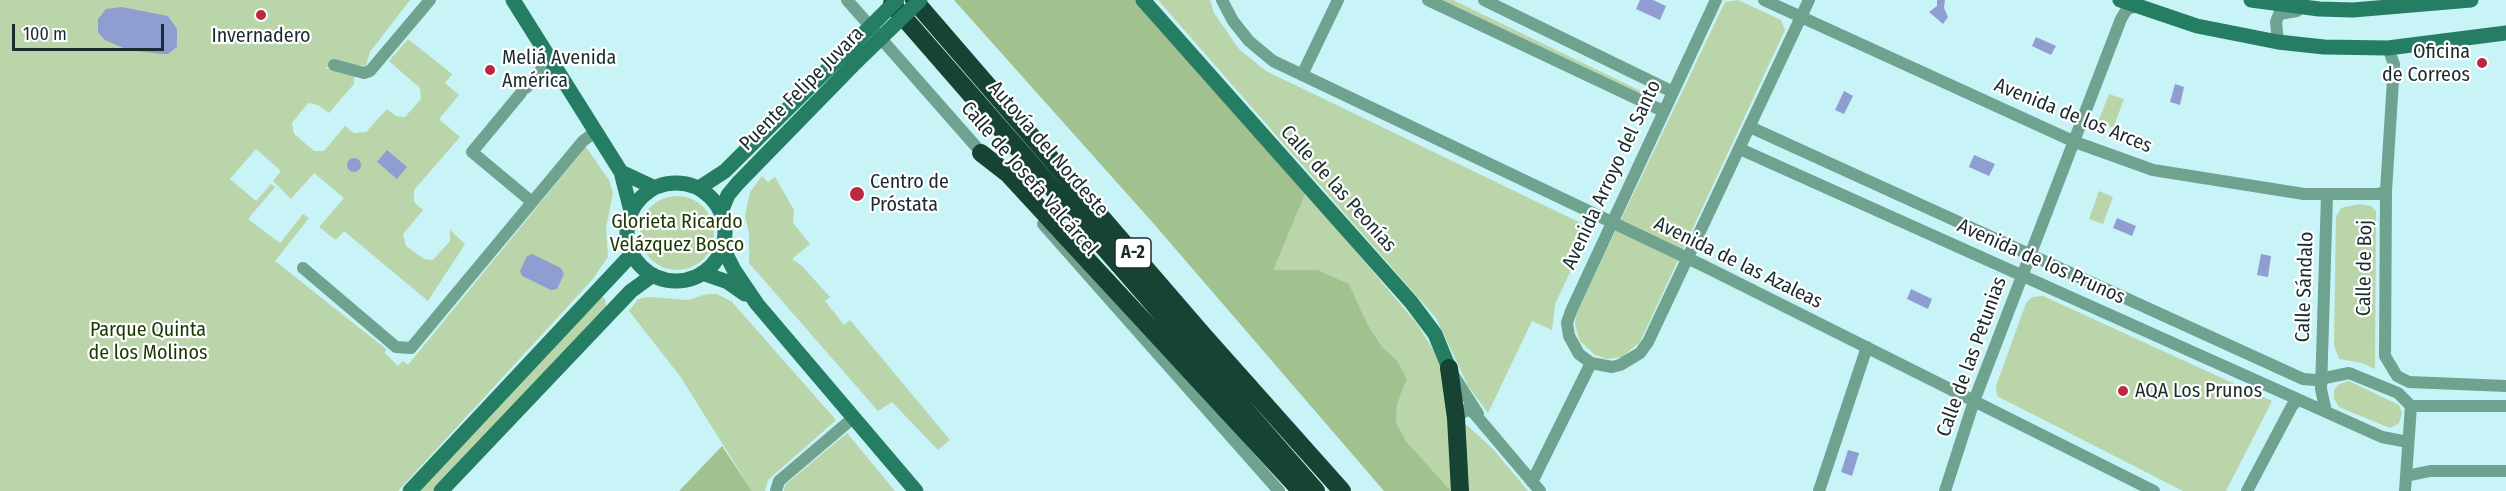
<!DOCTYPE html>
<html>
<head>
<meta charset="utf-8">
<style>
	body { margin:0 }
	#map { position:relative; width:2506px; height:491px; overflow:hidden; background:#c8f3f7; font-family:"Fira Sans Condensed",sans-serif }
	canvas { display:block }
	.scale { position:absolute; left:12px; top:24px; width:152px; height:27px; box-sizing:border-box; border:3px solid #1b2c2e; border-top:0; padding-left:8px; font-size:18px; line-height:21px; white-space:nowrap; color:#1b2c2e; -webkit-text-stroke:4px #fff; paint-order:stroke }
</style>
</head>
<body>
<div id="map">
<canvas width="2506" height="491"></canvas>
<div class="scale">100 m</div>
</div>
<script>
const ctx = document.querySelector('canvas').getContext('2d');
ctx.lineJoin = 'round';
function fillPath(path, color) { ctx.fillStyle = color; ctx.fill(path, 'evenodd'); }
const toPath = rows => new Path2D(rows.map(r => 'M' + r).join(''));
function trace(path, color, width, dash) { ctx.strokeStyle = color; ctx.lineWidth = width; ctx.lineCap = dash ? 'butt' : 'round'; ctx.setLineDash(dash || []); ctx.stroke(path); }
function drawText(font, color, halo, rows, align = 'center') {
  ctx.font = font + ' "Fira Sans Condensed",sans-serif'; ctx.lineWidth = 4.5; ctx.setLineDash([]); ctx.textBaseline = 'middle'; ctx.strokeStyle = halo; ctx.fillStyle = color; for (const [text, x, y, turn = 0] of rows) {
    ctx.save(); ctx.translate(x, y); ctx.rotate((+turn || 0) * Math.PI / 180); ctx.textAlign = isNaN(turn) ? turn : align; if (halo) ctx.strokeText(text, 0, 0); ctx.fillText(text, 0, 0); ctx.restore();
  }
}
const green = toPath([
	[0,0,410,0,370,52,366,66,340,63,325,68,354,76,354,84,329,113,318,105,308,103,292,123,294,134,314,151,324,151,345,126,354,133,366,132,387,109,396,116,405,117,421,99,420,88,389,61,408,39,452,74,445,83,459,95,439,119,460,137,414,190,414,202,423,210,403,234,406,246,424,259,433,260,450,241,450,230,465,244,428,301,344,231,336,240,319,227,344,198,314,173,291,199,273,181,281,171,256,149,230,179,256,201,271,184,275,187,248,219,280,243,303,214,309,218,275,261,386,349,385,353,398,366,403,361,408,365,586,147,609,180,613,193,606,228,608,257,592,280,398,491,0,491],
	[1158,0,1210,0,1214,13,1239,49,1266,71,1591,228,1555,304,1552,330,1532,321,1488,413,1468,386,1436,318],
	[1441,0,1453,0,1649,95,1647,98],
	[1738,0,1781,20,1785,30,1640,342,1622,357,1607,359,1595,355,1580,341,1575,324,1576,314,1725,2],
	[2109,94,2124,99,2113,128,2098,122],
	[762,176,768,182,775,177,794,210,793,223,810,244,792,259,802,266,830,297,825,301,844,325,850,320,950,440,938,450,892,402,878,411,749,263,749,233,745,216,750,192],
	[2099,191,2113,197,2103,224,2089,219],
	[1306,192,1417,324,1439,359,1462,421,1493,449,1528,491,1451,491,1406,441,1396,422,1397,404,1407,379,1397,360,1382,347,1367,323,1349,284,1318,270,1272,270],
	'640 233a37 37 0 1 1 74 0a37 37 0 1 1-74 0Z',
	[2359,204,2371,206,2376,211,2375,369,2362,363,2339,359,2334,345,2336,217,2341,208],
	[707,294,717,294,732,302,836,420,768,480,765,491,752,491,680,376,629,311,638,299,649,297,688,300],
	[601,296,605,299,606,307,434,491,420,491],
	[2043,296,2272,401,2226,491,2183,491,1997,396,1996,386,2026,303,2032,297],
	[2349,381,2399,405,2402,413,2399,423,2390,428,2339,407,2334,398,2334,390,2339,384],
	[847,433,895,491,784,491,785,485]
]);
const forest = toPath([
	[954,0,1137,0,1306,192,1273,270,1318,270,1349,284,1367,323,1382,347,1397,360,1407,379,1397,404,1396,422,1406,441,1451,491,1384,491,1154,224],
	[722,446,752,491,679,491]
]);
const water = toPath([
	[1640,0,1653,0,1666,6,1660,20,1636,9],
	[1937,0,1945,0,1944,8,1948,17,1943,24,1929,12,1937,6],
	[121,7,168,16,177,29,177,47,168,54,163,54,128,50,105,40,98,32,98,19,106,9],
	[2036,37,2056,46,2051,55,2032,46],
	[2175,84,2184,87,2180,105,2170,102],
	[1844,91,1853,96,1844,114,1835,110],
	[387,150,407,167,397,179,377,162],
	[1974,155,1995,164,1989,176,1969,167],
	'347 165a7 7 0 1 1 14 0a7 7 0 1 1-14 0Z',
	[2117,218,2136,226,2132,236,2113,228],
	[532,254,561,268,564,274,557,289,551,290,522,276,520,271,527,256],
	[2261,254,2271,256,2268,277,2257,275],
	[1911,289,1932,299,1928,309,1907,299],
	[1848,450,1859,453,1852,476,1841,472]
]);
const street = toPath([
	[847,0,987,159],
	[1222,0,1233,21,1249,41,1273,61,1704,266,2154,491],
	[1428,0,1663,111],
	[1484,0,1673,92],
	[1716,0,1571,311,1567,323,1569,336,1579,354,1591,363,1612,367,1620,365,1640,353,1648,342,1809,0],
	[1764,0,2075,142,2153,170,2304,194,2378,194,2386,191],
	[2278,42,2276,22,2279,14,2297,11],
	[2388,48,2394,64,2386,191,2385,356,2397,376,2409,382,2506,386],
	[334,65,364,73,370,71,430,0],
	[1302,75,1338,0],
	[526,88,540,71,552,63],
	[521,93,472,152,532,202],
	[1750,127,2303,379,2315,380,2349,373,2398,393,2411,406],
	[1740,149,2382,437,2408,442],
	[1043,224,1279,491],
	[303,268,396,347,411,348,583,141,595,132],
	[1452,373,1478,414],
	[2411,406,2506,406],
	[2326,412,2321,389,2327,195],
	[1456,418,1467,409,1474,413,1540,491],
	[2406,476,2430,471,2506,471],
	[1532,482,1591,363],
	[776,491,779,481,853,418],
	[1819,491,1867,347],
	[1945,491,1974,401,2121,19,2127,9,2134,7],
	[2247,491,2292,406,2298,400],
	[2405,491,2411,406]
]);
const secondary = toPath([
	[513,0,621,172,631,211],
	[1143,0,1411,302,1435,334,1449,368],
	[2120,0,2197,26,2278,42,2324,47,2388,48,2506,33],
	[2251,0,2319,9,2353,10,2471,0],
	[621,172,653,187],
	'627 232a49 49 0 1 1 98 0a49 49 0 1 1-98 0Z',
	[699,188,725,171,847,50],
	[721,212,728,195,738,183,857,61],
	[723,248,734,270,757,304,916,491],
	[702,273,728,282,745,294],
	[410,491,632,254],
	[441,491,631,291,653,275]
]);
const highway = toPath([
	[914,0,1203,335,1342,491],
	[892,4,1316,491],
	[981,153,1008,174,1301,491],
	[1449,368,1456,418,1460,491]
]);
const secondaryBridge = toPath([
	[847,50,897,0],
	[857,61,920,0]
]);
const markers = [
	[261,15,6,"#ba2940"],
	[2482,63,6,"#ba2940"],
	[490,70,6,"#ba2940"],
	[857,194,8,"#ba2940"],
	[2123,391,6,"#ba2940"]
];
const shields = [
	[1133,253,36]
];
const shieldNames = [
	["A-2",1133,253]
];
const poiNames = [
	["Invernadero",261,36,"center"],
	["Oficina",2470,52,"right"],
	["de Correos",2470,75,"right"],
	["Meliá Avenida",502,58],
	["América",502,81],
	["Centro de",870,182],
	["Próstata",870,205],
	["AQA Los Prunos",2135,391]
];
const streetNames = [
	["Puente Felipe Juvara",802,89,-45],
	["Avenida de los Arces",2073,116,22],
	["Autovía del Nordeste",1048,149,49],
	["Avenida Arroyo del Santo",1612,175,-65],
	["Calle de Josefa Valcárcel",1029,179,49],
	["Calle de las Peonías",1338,189,48],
	["Avenida de los Prunos",2041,262,24],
	["Avenida de las Azaleas",1738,263,26],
	["Calle de Boj",2365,268,-89],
	["Calle Sándalo",2305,287,-88],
	["Calle de las Petunias",1972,357,-70]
];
const parkNames = [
	["Glorieta Ricardo",677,222],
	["Velázquez Bosco",677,245],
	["Parque Quinta",148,330],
	["de los Molinos",148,353]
];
fillPath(green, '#b9d5a9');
fillPath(forest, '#a1c18e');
fillPath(water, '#909dd1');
trace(street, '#6fa28f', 12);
trace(secondary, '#257e64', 15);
trace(highway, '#164334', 18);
trace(secondaryBridge, '#257e64', 15);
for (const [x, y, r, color] of markers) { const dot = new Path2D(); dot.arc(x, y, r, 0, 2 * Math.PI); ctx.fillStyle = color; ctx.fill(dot); trace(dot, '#fff', 2); }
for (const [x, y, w] of shields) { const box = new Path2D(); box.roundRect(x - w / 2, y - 15, w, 30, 4.5); ctx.fillStyle = '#fff'; ctx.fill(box); trace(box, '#1b2c2e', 1.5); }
drawText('bold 18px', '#1b2c2e', null, shieldNames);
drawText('20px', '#1b2c2e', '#fff', poiNames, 'left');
drawText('20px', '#1b2c2e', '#fff', streetNames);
drawText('20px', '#1b3802', '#fff', parkNames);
</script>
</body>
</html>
